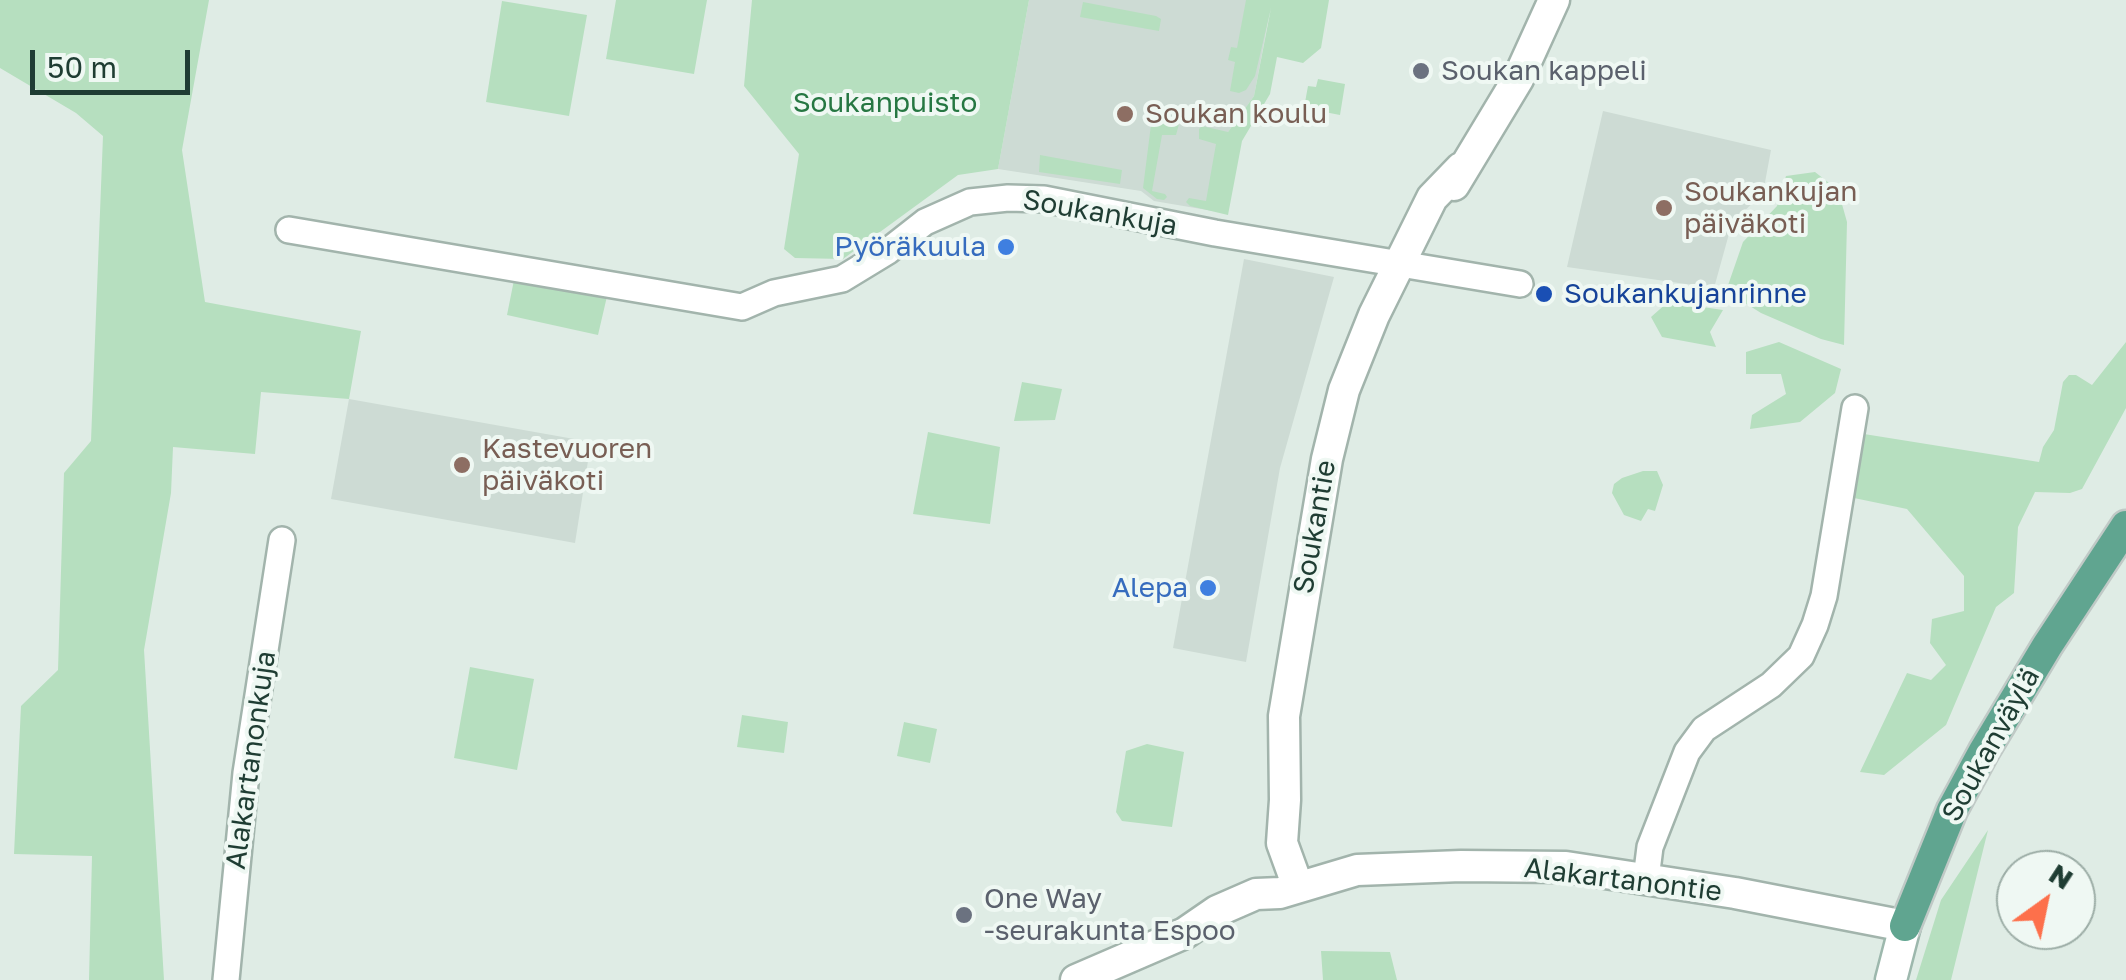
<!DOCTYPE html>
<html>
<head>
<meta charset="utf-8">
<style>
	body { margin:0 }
	#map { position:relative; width:2126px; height:980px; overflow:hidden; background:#dfece5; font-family:"Golos Text",sans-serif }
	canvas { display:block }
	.north { position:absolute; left:1996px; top:850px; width:100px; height:100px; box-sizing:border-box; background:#eff8f3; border:2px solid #9cada6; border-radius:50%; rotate:33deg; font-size:28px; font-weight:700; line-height:40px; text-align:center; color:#1f3d33 }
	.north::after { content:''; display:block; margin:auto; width:35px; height:45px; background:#fd704b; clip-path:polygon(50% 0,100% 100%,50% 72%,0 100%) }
	.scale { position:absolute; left:30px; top:50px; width:160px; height:45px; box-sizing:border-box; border:5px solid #1f3d33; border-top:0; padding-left:12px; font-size:30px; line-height:35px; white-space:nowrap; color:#1f3d33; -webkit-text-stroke:8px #eff8f3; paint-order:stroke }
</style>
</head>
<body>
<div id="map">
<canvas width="2126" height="980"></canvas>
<div class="north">N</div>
<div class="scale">50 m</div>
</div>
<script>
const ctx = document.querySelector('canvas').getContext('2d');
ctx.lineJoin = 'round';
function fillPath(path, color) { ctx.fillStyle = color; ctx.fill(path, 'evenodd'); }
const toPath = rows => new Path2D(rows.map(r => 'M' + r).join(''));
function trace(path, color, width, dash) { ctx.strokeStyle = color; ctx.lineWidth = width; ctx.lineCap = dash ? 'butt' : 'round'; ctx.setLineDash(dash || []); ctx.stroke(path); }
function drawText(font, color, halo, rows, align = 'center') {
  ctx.font = font + ' "Golos Text",sans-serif'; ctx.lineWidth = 8; ctx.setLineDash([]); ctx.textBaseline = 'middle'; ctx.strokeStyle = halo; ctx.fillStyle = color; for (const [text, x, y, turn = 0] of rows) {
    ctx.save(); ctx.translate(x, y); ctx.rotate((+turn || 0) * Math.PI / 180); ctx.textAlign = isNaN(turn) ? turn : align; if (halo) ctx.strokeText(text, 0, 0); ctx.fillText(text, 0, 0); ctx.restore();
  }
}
const built = toPath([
	[1029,0,1272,0,1254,96,1226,135,1213,211,1154,201,1141,191,998,169],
	[1603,111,1771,150,1763,193,1732,223,1714,288,1567,267],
	[1244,259,1334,277,1280,468,1246,662,1173,648],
	[349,399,591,442,575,543,331,499]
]);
const green = toPath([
	[0,0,209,0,182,150,205,302,361,331,349,399,261,392,255,454,173,447,171,493,144,650,164,980,89,980,92,856,14,854,21,706,58,670,64,473,91,441,103,136,76,113,0,68],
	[616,0,707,0,694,74,606,59],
	[752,0,1029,0,998,169,958,175,843,259,795,258,784,249,799,154,744,86],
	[1246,0,1329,0,1321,48,1303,63,1277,57,1270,94,1242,141,1228,215,1190,206,1186,202,1189,198,1206,201,1216,144,1199,139,1199,129,1202,126,1228,132,1254,96,1271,8,1255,76,1246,90,1239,93,1230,91,1235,62,1228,60,1231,47,1237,48],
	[502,1,587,15,569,116,486,102],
	[1083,2,1156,16,1161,19,1159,31,1080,17],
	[1318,79,1345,84,1340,115,1304,108,1308,86,1316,87],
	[1152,117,1179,124,1176,135,1162,135,1152,191,1165,194,1167,197,1164,200,1157,199,1143,188],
	[1040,155,1122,170,1120,184,1039,172],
	[1815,172,1838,190,1847,222,1844,345,1821,339,1761,313,1726,291,1743,242,1777,206,1786,176],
	[515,275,608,292,598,335,507,315],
	[1668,302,1723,310,1710,332,1716,347,1662,337,1651,317],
	[1779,342,1841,369,1835,393,1800,422,1750,429,1752,415,1786,394,1781,374,1746,374,1746,352],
	[2126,342,2126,408,2082,489,2070,493,2035,492,2018,527,2014,593,1996,607,1946,725,1884,775,1860,772,1907,673,1931,680,1946,665,1930,643,1932,619,1964,611,1964,576,1907,509,1854,498,1864,434,2039,462,2043,447,2054,430,2063,382,2069,375,2076,375,2092,385],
	[1022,382,1062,389,1055,420,1014,421],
	[928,432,1000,447,990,524,913,514],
	[1643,471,1657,471,1663,485,1655,511,1648,509,1641,521,1624,515,1612,493,1614,484,1622,478],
	[470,667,534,679,517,770,454,758],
	[742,715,788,722,784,753,737,747],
	[904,722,937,729,930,763,897,756],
	[1147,744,1184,752,1172,827,1122,821,1116,812,1126,751],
	[1988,830,1951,980,1916,980,1941,900],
	[1321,951,1390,952,1397,980,1323,980]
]);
const minor = toPath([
	[289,230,742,307,774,293,842,279,888,251,925,222,970,202,1008,198,1044,199,1215,233,1520,284],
	[1646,879,1650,847,1687,752,1704,729,1771,685,1801,656,1815,625,1824,596,1855,408],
	[226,980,246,773,282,540]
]);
const tertiary = toPath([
	[1454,185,1518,79,1554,0],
	[1298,887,1282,843,1285,800,1284,716,1327,459,1344,390,1374,315,1432,198,1461,168],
	[1076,980,1185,933,1217,911,1256,894,1280,893,1357,870,1461,866,1566,867,1735,893,1905,926]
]);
const secondary = toPath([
	[1891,980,1905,926]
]);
const primary = toPath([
	[1905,926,1952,810,1984,751,2047,646,2126,526]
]);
const markers = [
	[1421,71,10,"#6b7280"],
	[1125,114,10,"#8d6e63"],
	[1664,208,10,"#8d6e63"],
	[1006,247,10,"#3f7fe0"],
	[1544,294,10,"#1a4fb4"],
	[462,465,10,"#8d6e63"],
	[1208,588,10,"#3f7fe0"],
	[964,915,10,"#6b7280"]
];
const worshipNames = [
	["Soukan kappeli",1441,71],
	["One Way",984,899],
	["-seurakunta Espoo",984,931]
];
const parkNames = [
	["Soukanpuisto",885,103]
];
const educationNames = [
	["Soukan koulu",1145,114],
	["Soukankujan",1684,192],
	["päiväkoti",1684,224],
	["Kastevuoren",482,449],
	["päiväkoti",482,481]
];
const streetNames = [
	["Soukankuja",1100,213,10],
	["Soukantie",1315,527,-80],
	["Soukanväylä",1991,745,-61],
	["Alakartanonkuja",251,760,-82],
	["Alakartanontie",1623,880,7]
];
const shopNames = [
	["Pyöräkuula",986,247],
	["Alepa",1188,588]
];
const transitNames = [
	["Soukankujanrinne",1564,294]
];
fillPath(built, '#cddbd4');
fillPath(green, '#b6dfbf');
trace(minor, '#a2b4ac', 30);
trace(tertiary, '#a2b4ac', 35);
trace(secondary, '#9db8ad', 35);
trace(primary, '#c0c9c6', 35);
trace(minor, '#fff', 25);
trace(tertiary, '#fff', 30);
trace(secondary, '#fff', 30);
trace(primary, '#60a590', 30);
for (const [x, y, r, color] of markers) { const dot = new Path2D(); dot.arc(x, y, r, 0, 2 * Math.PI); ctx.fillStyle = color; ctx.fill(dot); trace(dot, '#eff8f3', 4); }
drawText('28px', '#5b616d', '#eff8f3', worshipNames, 'left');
drawText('28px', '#267742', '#eff8f3', parkNames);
drawText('28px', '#785e54', '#eff8f3', educationNames, 'left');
drawText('28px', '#1f3d33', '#eff8f3', streetNames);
drawText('28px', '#366cbe', '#eff8f3', shopNames, 'right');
drawText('28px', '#164399', '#eff8f3', transitNames, 'left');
</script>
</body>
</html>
